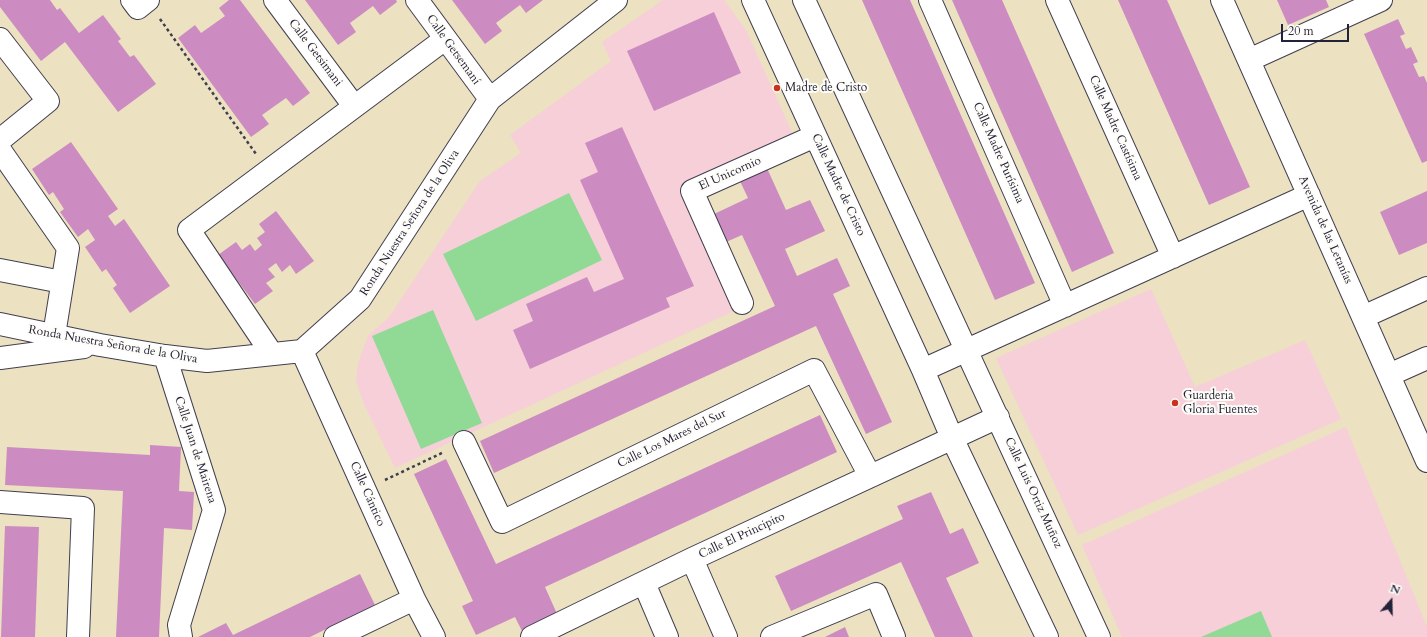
<!DOCTYPE html>
<html>
<head>
<meta charset="utf-8">
<style>
	body { margin:0 }
	#map { position:relative; width:1427px; height:637px; overflow:hidden; background:#ece1c0; font-family:Cardo,serif }
	canvas { display:block }
	.north { position:absolute; left:1371px; top:581px; width:40px; height:40px; -webkit-text-stroke:3px #fdfcf7; paint-order:stroke; rotate:20deg; font-size:11px; font-weight:700; line-height:16px; text-align:center; color:#22223b }
	.north::after { content:''; display:block; margin:auto; width:14px; height:18px; background:#22223b; clip-path:polygon(50% 0,100% 100%,50% 72%,0 100%) }
	.scale { position:absolute; left:1281px; top:24px; width:68px; height:18px; box-sizing:border-box; border:2px solid #22223b; border-top:0; padding-left:5px; font-size:12px; line-height:14px; white-space:nowrap; color:#22223b; -webkit-text-stroke:3px #fdfcf7; paint-order:stroke }
</style>
</head>
<body>
<div id="map">
<canvas width="1427" height="637"></canvas>
<div class="north">N</div>
<div class="scale">20 m</div>
</div>
<script>
const ctx = document.querySelector('canvas').getContext('2d');
ctx.lineJoin = 'round';
function fillPath(path, color) { ctx.fillStyle = color; ctx.fill(path, 'evenodd'); }
const toPath = rows => new Path2D(rows.map(r => 'M' + r).join(''));
function trace(path, color, width, dash) { ctx.strokeStyle = color; ctx.lineWidth = width; ctx.lineCap = dash ? 'butt' : 'round'; ctx.setLineDash(dash || []); ctx.stroke(path); }
function drawText(font, color, halo, rows, align = 'center') {
  ctx.font = font + ' Cardo,serif'; ctx.lineWidth = 4; ctx.setLineDash([]); ctx.textBaseline = 'middle'; ctx.strokeStyle = halo; ctx.fillStyle = color; for (const [text, x, y, turn = 0] of rows) {
    ctx.save(); ctx.translate(x, y); ctx.rotate((+turn || 0) * Math.PI / 180); ctx.textAlign = isNaN(turn) ? turn : align; if (halo) ctx.strokeText(text, 0, 0); ctx.fillText(text, 0, 0); ctx.restore();
  }
}
const built = toPath([
	[663,0,724,0,746,30,795,139,683,188,734,311,395,468,363,402,356,381,358,363,368,336,389,317,480,181,521,153,510,135,611,61,602,42],
	[1151,289,1195,387,1305,340,1341,419,1078,535,996,358],
	[1346,427,1427,627,1427,637,1122,637,1082,545]
]);
const green = toPath([
	[569,193,602,260,476,321,443,254],
	[433,310,482,423,421,449,372,336],
	[1261,611,1272,637,1201,637]
]);
const building = toPath([
	[0,0,50,0,57,10,60,8,79,33,103,15,121,39,118,41,130,57,134,55,156,84,118,112,65,42,41,61,0,7],
	[229,0,240,0,310,93,293,106,286,98,262,115,269,124,251,137,178,38,195,25,201,33,225,16,219,8],
	[305,0,396,0,397,2,380,15,373,6,350,23,356,32,338,45],
	[452,0,543,0,526,13,520,5,496,23,502,31,485,44],
	[862,0,910,0,1035,283,995,300],
	[952,0,1002,0,1114,253,1072,272],
	[1118,0,1167,0,1250,187,1209,205],
	[1277,0,1326,0,1329,7,1288,25],
	[714,12,741,73,654,111,627,51],
	[1398,19,1405,34,1400,36,1406,49,1411,47,1418,62,1413,64,1419,77,1424,76,1427,83,1427,161,1422,163,1364,34],
	[622,127,694,286,666,298,670,307,530,369,513,330,533,321,526,304,587,277,594,292,624,279,580,180,598,172,585,143],
	[71,142,118,209,108,216,115,226,124,219,170,286,130,313,113,288,117,285,106,269,102,272,85,247,95,240,88,229,78,237,60,212,64,209,53,192,49,195,32,169],
	[766,166,786,210,810,200,825,231,785,249,797,276,837,258,850,286,833,294,892,422,866,434,816,326,494,473,480,441,775,306,742,235,726,242,714,214,748,198,739,179],
	[1427,191,1427,243,1399,255,1380,212],
	[276,211,314,261,296,274,290,265,282,272,276,263,268,269,275,277,266,283,273,291,255,304,218,255,236,242,242,250,250,244,255,251,262,245,257,238,265,232,259,224],
	[820,415,837,452,545,587,558,616,523,633,515,617,476,635,462,606,473,601,414,474,446,459,496,564],
	[150,445,181,447,179,491,194,492,192,530,164,528,159,637,116,637,123,491,5,485,7,447,150,455],
	[931,492,950,534,963,528,979,563,946,578,973,637,935,637,901,562,791,611,775,576,903,519,897,506],
	[5,526,39,527,35,637,1,637],
	[360,574,375,605,310,637,198,637,226,623,233,635],
	[845,627,849,637,825,637]
]);
const path = toPath([
	[160,19,256,154],
	[385,480,444,452]
]);
const minor = toPath([
	[132,0,138,8,148,0],
	[275,0,354,106],
	[417,0,490,99],
	[753,0,923,370,952,438,1047,637],
	[804,0,1099,637],
	[930,0,1065,306],
	[1057,0,1173,257],
	[1222,0,1427,461],
	[0,39,48,101,0,140],
	[1249,60,1381,0],
	[0,150,68,248,54,335],
	[0,270,62,282],
	[742,303,692,191,815,136],
	[1363,317,1427,288],
	[0,324,100,345,165,356,207,361,302,351,360,299,490,99,616,0],
	[302,351,414,599,434,637],
	[272,354,189,230,445,39],
	[165,356,214,510,179,625,181,637],
	[0,358,84,347],
	[923,370,1309,195],
	[1389,375,1427,358],
	[464,442,502,522,814,370,870,476],
	[0,502,83,508,78,637],
	[692,559,726,637],
	[644,583,667,637],
	[335,637,414,599],
	[532,637,692,559,998,417],
	[772,637,876,594,894,637]
]);
const markers = [
	[777,88,4,"#c8321e"],
	[1175,403,4,"#c8321e"]
];
const streetNames = [
	["Calle Getsemaní",453,50,54],
	["Calle Getsimani",315,53,53],
	["Calle Madre Castísima",1115,128,66],
	["Calle Madre Purísima",998,153,66],
	["El Unicornio",730,174,-24],
	["Calle Madre de Cristo",838,185,65],
	["Ronda Nuestra Señora de la Oliva",410,223,-57],
	["Avenida de las Letanías",1325,230,66],
	["Ronda Nuestra Señora de la Oliva",113,345,10],
	["Calle Los Mares del Sur",672,439,-26],
	["Calle Juan de Mairena",195,450,72],
	["Calle Luis Ortiz Muñoz",1033,493,65],
	["Calle Cántico",367,494,66],
	["Calle El Principito",742,536,-25]
];
const poiNames = [
	["Madre de Cristo",785,88],
	["Guarderia",1183,396],
	["Gloria Fuentes",1183,410]
];
fillPath(built, '#f6cfd8');
fillPath(green, '#90da96');
fillPath(building, '#cc8cc1');
trace(minor, '#403f4f', 24);
trace(path, '#403f4f', 2.5, [3, 3]);
trace(minor, '#fff', 22);
for (const [x, y, r, color] of markers) { const dot = new Path2D(); dot.arc(x, y, r, 0, 2 * Math.PI); ctx.fillStyle = color; ctx.fill(dot); trace(dot, '#fdfcf7', 1.5); }
drawText('12px', '#22223b', '#fdfcf7', streetNames);
drawText('12px', '#22223b', '#fdfcf7', poiNames, 'left');
</script>
</body>
</html>
